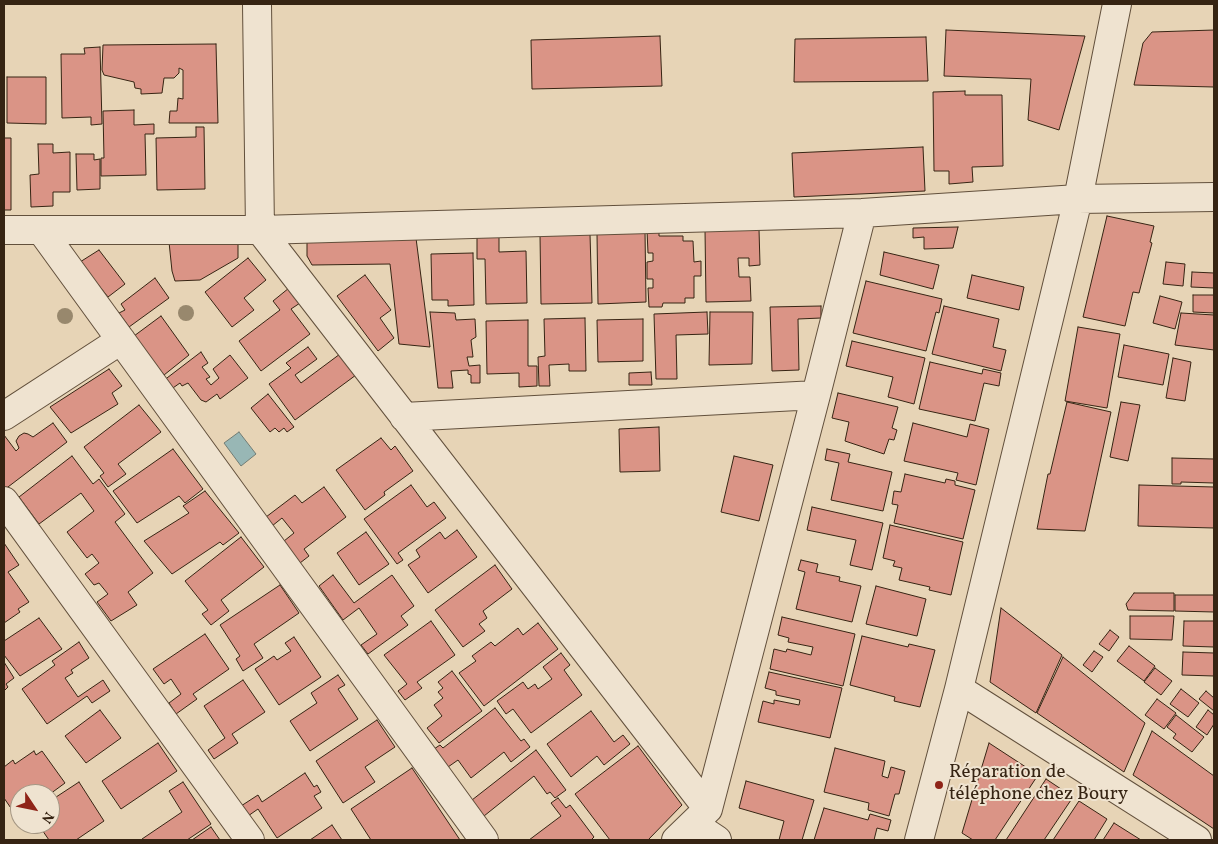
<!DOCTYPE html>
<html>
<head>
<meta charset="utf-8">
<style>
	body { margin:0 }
	#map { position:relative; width:1218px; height:844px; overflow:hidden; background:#e7d4b6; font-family:Vollkorn,serif }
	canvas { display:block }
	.frame { position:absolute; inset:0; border:5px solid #362413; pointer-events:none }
	.north { position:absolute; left:10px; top:784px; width:50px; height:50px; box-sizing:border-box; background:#efe3d0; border:1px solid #a59784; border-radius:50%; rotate:124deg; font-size:14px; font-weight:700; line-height:20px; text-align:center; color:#362413 }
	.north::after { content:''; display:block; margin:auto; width:18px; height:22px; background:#8f2418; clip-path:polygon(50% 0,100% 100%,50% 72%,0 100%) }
</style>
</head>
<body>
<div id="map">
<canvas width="1218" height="844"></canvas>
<div class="frame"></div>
<div class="north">N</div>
</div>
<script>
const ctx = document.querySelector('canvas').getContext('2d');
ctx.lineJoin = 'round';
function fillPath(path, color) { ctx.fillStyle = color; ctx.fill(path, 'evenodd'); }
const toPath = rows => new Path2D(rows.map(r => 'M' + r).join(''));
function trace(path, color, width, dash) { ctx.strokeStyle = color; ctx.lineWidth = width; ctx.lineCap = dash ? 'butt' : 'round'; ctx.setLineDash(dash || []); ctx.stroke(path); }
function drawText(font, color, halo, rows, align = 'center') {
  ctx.font = font + ' Vollkorn,serif'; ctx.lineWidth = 4; ctx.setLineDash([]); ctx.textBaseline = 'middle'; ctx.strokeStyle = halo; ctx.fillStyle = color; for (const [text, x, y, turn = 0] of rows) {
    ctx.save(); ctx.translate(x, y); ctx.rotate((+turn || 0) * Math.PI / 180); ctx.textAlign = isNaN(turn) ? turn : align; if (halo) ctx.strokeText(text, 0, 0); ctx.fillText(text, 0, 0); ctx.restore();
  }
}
const water = toPath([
	[239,432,256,454,241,466,224,443,239,432]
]);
const building = toPath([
	[946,30,1085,36,1059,130,1028,120,1031,79,944,76,946,30],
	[1214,30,1214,87,1134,85,1143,43,1152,32,1214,30],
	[660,36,662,86,532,89,531,40,660,36],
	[926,37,928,81,794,82,795,39,926,37],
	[216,44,218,123,169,123,170,111,177,111,178,98,183,99,183,70,179,68,179,73,174,78,164,78,162,93,141,94,141,89,135,88,134,82,104,75,102,70,103,45,216,44],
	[100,47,102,124,91,125,91,117,62,118,61,54,85,54,84,48,100,47],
	[7,77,46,77,46,124,7,123,7,77],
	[965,91,965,95,1002,95,1003,166,972,167,973,182,949,184,949,171,934,171,933,92,965,91],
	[134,110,134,125,154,124,154,134,145,134,146,175,101,176,101,158,104,158,103,111,134,110],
	[196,127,204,127,205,189,157,190,156,138,196,137,196,127],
	[4,138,11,138,11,210,4,210,4,138],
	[38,144,53,144,53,153,70,152,70,192,53,192,53,206,31,207,30,175,39,174,38,144],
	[923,147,925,191,794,197,792,153,923,147],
	[76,154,94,154,94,160,100,159,100,189,77,190,76,154],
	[1107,216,1154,226,1150,242,1152,243,1139,293,1133,292,1125,326,1083,317,1107,216],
	[958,227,953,248,924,249,924,237,913,238,913,228,958,227],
	[759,229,760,265,749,266,749,258,738,258,739,277,750,277,751,301,706,302,705,230,759,229],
	[647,230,659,230,659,236,683,236,683,241,693,241,694,262,701,261,701,276,694,276,694,298,685,298,685,303,663,303,662,307,649,307,648,288,653,288,653,279,647,279,647,262,653,261,653,253,648,253,647,230],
	[645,231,646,302,598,304,597,234,645,231],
	[590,234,592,303,541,304,540,235,590,234],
	[477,236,499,236,499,252,526,251,527,303,486,304,485,259,477,259,477,236],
	[416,238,430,347,399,344,390,264,312,265,307,256,307,240,416,238],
	[238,241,238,258,200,280,175,281,172,271,169,242,238,241],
	[99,250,125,284,108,297,80,262,99,250],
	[884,252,939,265,933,289,880,275,884,252],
	[473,253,474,305,448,306,448,300,432,300,431,254,473,253],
	[248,258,266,280,244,298,254,310,232,327,205,292,248,258],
	[1166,262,1185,264,1183,286,1163,284,1166,262],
	[1192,272,1214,273,1214,288,1191,287,1192,272],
	[365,275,391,310,380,318,394,338,378,351,337,296,365,275],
	[972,275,1024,287,1019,310,967,298,972,275],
	[155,278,169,298,129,327,119,313,125,310,121,304,155,278],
	[866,281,942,299,939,313,936,312,926,351,853,333,866,281],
	[289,288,300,303,291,309,310,334,261,371,239,341,280,310,273,301,289,288],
	[1193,295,1214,295,1214,313,1193,312,1193,295],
	[1160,296,1182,302,1175,329,1153,323,1160,296],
	[821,306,821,318,798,319,799,370,772,371,770,307,821,306],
	[944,306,999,319,993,347,1006,350,1001,371,932,354,944,306],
	[430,312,455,313,456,320,475,319,476,337,471,340,473,357,467,357,469,366,480,365,480,383,471,383,471,375,468,374,468,370,451,371,453,388,438,388,430,312],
	[707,312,708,334,676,335,677,379,656,379,654,314,707,312],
	[710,312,753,312,752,364,709,365,710,312],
	[1181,313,1214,315,1214,350,1175,345,1181,313],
	[161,316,189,355,164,375,134,336,161,316],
	[585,318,586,371,569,371,569,364,549,365,550,386,539,386,538,357,545,356,544,319,585,318],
	[643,319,643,361,598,362,597,320,643,319],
	[528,320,528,366,537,366,537,386,519,387,519,373,487,374,486,321,528,320],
	[1078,327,1120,334,1107,408,1065,401,1078,327],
	[852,341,925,358,914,404,888,397,893,377,846,366,852,341],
	[1124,345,1169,354,1163,385,1118,377,1124,345],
	[308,347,317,359,295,375,301,383,340,354,356,375,295,420,269,384,291,368,286,363,308,347],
	[201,352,208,363,202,367,210,377,206,379,211,385,219,378,213,369,230,355,248,378,220,399,217,394,206,402,201,400,188,383,182,386,180,383,170,390,163,381,201,352],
	[1173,358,1191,362,1185,401,1166,398,1173,358],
	[930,362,982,374,983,369,1001,373,999,386,984,383,975,421,919,409,930,362],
	[109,369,122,386,112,393,118,404,71,433,50,407,109,369],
	[651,372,652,385,629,385,629,373,651,372],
	[838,393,898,407,892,428,897,430,894,440,889,439,884,454,845,441,849,422,832,418,838,393],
	[268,394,294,427,287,432,284,428,279,432,275,428,270,432,251,408,268,394],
	[1067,402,1111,412,1085,531,1037,529,1048,474,1050,474,1067,402],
	[1121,402,1140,405,1128,461,1110,457,1121,402],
	[139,405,161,432,118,464,126,474,108,487,100,476,104,473,84,447,139,405],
	[53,423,67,442,4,490,4,435,16,451,19,448,16,441,19,436,24,433,28,434,33,437,53,423],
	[913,423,967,437,970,424,989,429,976,485,956,480,958,473,904,461,913,423],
	[659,427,660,471,620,472,619,429,659,427],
	[381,438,391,450,395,446,413,471,384,492,385,495,365,510,336,470,381,438],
	[173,449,203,489,185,503,179,496,137,523,113,491,173,449],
	[827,449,850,454,848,462,892,472,883,511,831,500,839,463,825,460,827,449],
	[72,456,93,484,99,479,125,514,115,522,153,573,128,592,137,605,111,621,97,602,108,594,99,583,94,585,85,574,99,563,92,554,87,558,67,532,94,511,81,493,39,524,19,497,72,456],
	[734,456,773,465,759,521,721,512,734,456],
	[1172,458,1214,459,1214,483,1181,482,1181,484,1172,484,1172,458],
	[905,474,945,483,946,479,955,481,955,485,975,490,963,539,894,523,898,505,892,504,894,491,901,492,905,474],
	[411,485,427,507,434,502,446,518,398,553,403,560,397,564,364,519,411,485],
	[1139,485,1214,487,1214,528,1138,526,1139,485],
	[324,487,346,517,304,549,309,556,300,563,284,541,294,533,282,518,272,526,266,517,295,495,302,503,324,487],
	[205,491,239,533,223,545,220,542,172,574,144,541,189,513,183,506,205,491],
	[812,507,883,523,872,570,850,565,856,540,807,530,812,507],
	[890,525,963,542,951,595,929,590,930,587,899,580,902,568,893,566,895,561,883,558,890,525],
	[457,530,477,557,428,593,408,565,420,557,416,550,440,532,445,539,457,530],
	[366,532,389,564,359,585,337,553,366,532],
	[241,537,264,567,221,600,229,611,211,625,202,614,208,610,185,581,241,537],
	[4,543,19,565,8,572,29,602,18,609,20,612,4,623,4,543],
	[801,560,818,564,816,572,840,577,839,581,861,586,852,622,796,609,805,572,798,570,801,560],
	[495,565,512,589,483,611,487,618,479,624,485,631,463,647,435,610,495,565],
	[333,575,354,603,392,575,414,606,401,616,408,625,368,654,361,645,377,634,359,608,343,620,319,586,333,575],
	[280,585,299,613,254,644,263,658,243,671,236,659,240,656,220,625,280,585],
	[876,586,926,599,917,636,866,624,876,586],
	[1134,593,1174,593,1174,611,1128,610,1126,604,1134,593],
	[1175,595,1214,595,1214,612,1175,611,1175,595],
	[1001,608,1062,655,1036,713,990,682,1001,608],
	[1130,616,1174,616,1172,640,1130,639,1130,616],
	[782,617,855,634,843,686,770,669,774,649,786,652,787,649,811,655,813,647,788,642,789,638,778,635,782,617],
	[39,618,62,649,20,676,4,655,4,641,39,618],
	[431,621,455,655,417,682,422,688,405,700,398,691,407,684,384,655,431,621],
	[1184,621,1214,621,1214,647,1183,646,1184,621],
	[538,623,558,649,484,706,459,673,476,661,472,656,491,642,495,646,518,628,523,635,538,623],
	[1110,630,1119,637,1109,651,1099,644,1110,630],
	[205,634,229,669,193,694,197,699,176,714,169,703,181,694,171,679,164,684,153,669,205,634],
	[862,636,908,647,909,644,935,650,920,707,894,701,895,697,850,685,862,636],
	[294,637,321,677,279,705,255,669,274,656,277,660,291,651,285,643,294,637],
	[79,642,89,658,71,670,73,673,65,678,78,697,103,680,110,691,92,703,87,696,47,724,22,689,55,665,52,661,79,642],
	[1129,646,1155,666,1144,681,1117,661,1129,646],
	[1094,651,1103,657,1092,672,1083,665,1094,651],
	[1183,652,1214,653,1214,676,1182,675,1183,652],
	[561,653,570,665,564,670,582,695,531,733,513,709,506,714,497,701,523,682,528,689,535,684,538,689,552,679,543,667,561,653],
	[1063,657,1145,723,1124,772,1037,713,1063,657],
	[4,662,14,678,6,684,8,687,4,691,4,662],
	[1155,668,1172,681,1161,695,1144,682,1155,668],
	[452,671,482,711,439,743,427,728,442,716,434,705,443,698,438,692,443,688,438,682,452,671],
	[769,672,842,688,830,738,758,722,763,701,774,704,774,700,799,705,800,700,776,695,776,691,765,688,769,672],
	[338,675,345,685,338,689,358,719,310,751,290,721,317,703,311,693,338,675],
	[243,680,265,712,232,734,238,743,214,759,208,750,225,738,204,706,243,680],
	[1181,689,1199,703,1188,717,1170,704,1181,689],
	[1206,691,1214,698,1214,711,1199,699,1206,691],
	[1157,699,1176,713,1164,729,1145,715,1157,699],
	[495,708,521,741,524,739,530,747,511,762,504,752,471,778,458,760,448,767,434,749,440,745,443,748,495,708],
	[100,710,121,738,86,763,65,736,100,710],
	[1208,710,1214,715,1214,724,1207,735,1196,727,1208,710],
	[591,711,614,742,623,735,630,744,604,765,597,756,571,777,547,744,591,711],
	[1176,715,1204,737,1192,752,1173,738,1176,734,1167,727,1176,715],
	[377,720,395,747,365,767,375,782,343,803,316,761,377,720],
	[1152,731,1214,776,1214,829,1133,775,1152,731],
	[158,743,177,771,121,809,102,781,158,743],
	[989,743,1038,775,995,840,973,840,962,833,989,743],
	[638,746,682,805,648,840,610,840,575,794,638,746],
	[835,748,885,761,882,776,888,778,891,767,905,771,899,794,895,794,889,816,868,810,869,803,824,792,835,748],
	[536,750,566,790,555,798,550,792,547,794,534,776,484,816,472,800,536,750],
	[34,751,36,755,42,751,65,783,50,794,20,794,20,815,17,817,4,798,4,767,13,760,15,764,34,751],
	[412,768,460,840,371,840,351,809,412,768],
	[305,773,314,787,317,785,321,792,314,796,322,808,277,838,258,809,248,816,241,806,258,795,262,802,305,773],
	[1046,779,1073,797,1044,840,1006,840,1046,779],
	[746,781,814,800,802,840,779,840,784,821,739,808,746,781],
	[79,782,104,821,76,840,49,840,38,824,50,824,50,801,79,782],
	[183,782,211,824,187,840,143,840,142,839,182,812,169,791,183,782],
	[558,798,566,808,570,805,594,837,591,840,529,840,561,816,551,803,558,798],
	[1079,801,1107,819,1094,840,1053,840,1079,801],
	[824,808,868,820,870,814,891,820,888,831,877,828,874,840,814,840,824,808],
	[1114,823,1141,840,1103,840,1114,823],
	[332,825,342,840,310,840,332,825],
	[211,827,220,840,192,840,211,827]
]);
const minor = toPath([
	[257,4,260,230,708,809],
	[4,230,260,230,862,213,1078,199,1214,197],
	[41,230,484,840],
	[4,416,121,340],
	[404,417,816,395],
	[4,501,250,840],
	[959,689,1197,840],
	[693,824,717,840],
	[676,840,708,809,816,395,862,213],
	[919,840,959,689,1078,199,1117,4]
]);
const trees = [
	[186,313],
	[65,316]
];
const markers = [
	[939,785,5,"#8f2418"]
];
const poiNames = [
	["Réparation de",949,774],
	["téléphone chez Boury",949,796]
];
fillPath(water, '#98b7b5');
trace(water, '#717c74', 1);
fillPath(building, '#da9486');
trace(building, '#362413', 1);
trace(minor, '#62503c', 30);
trace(minor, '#efe3d0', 28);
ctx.fillStyle = '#98886d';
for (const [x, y] of trees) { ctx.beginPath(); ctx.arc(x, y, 8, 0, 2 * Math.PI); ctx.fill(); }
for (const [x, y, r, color] of markers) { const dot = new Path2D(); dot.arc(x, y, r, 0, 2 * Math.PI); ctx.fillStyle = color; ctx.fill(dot); trace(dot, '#efe3d0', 2); }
drawText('19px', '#362413', '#efe3d0', poiNames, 'left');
</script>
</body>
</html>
